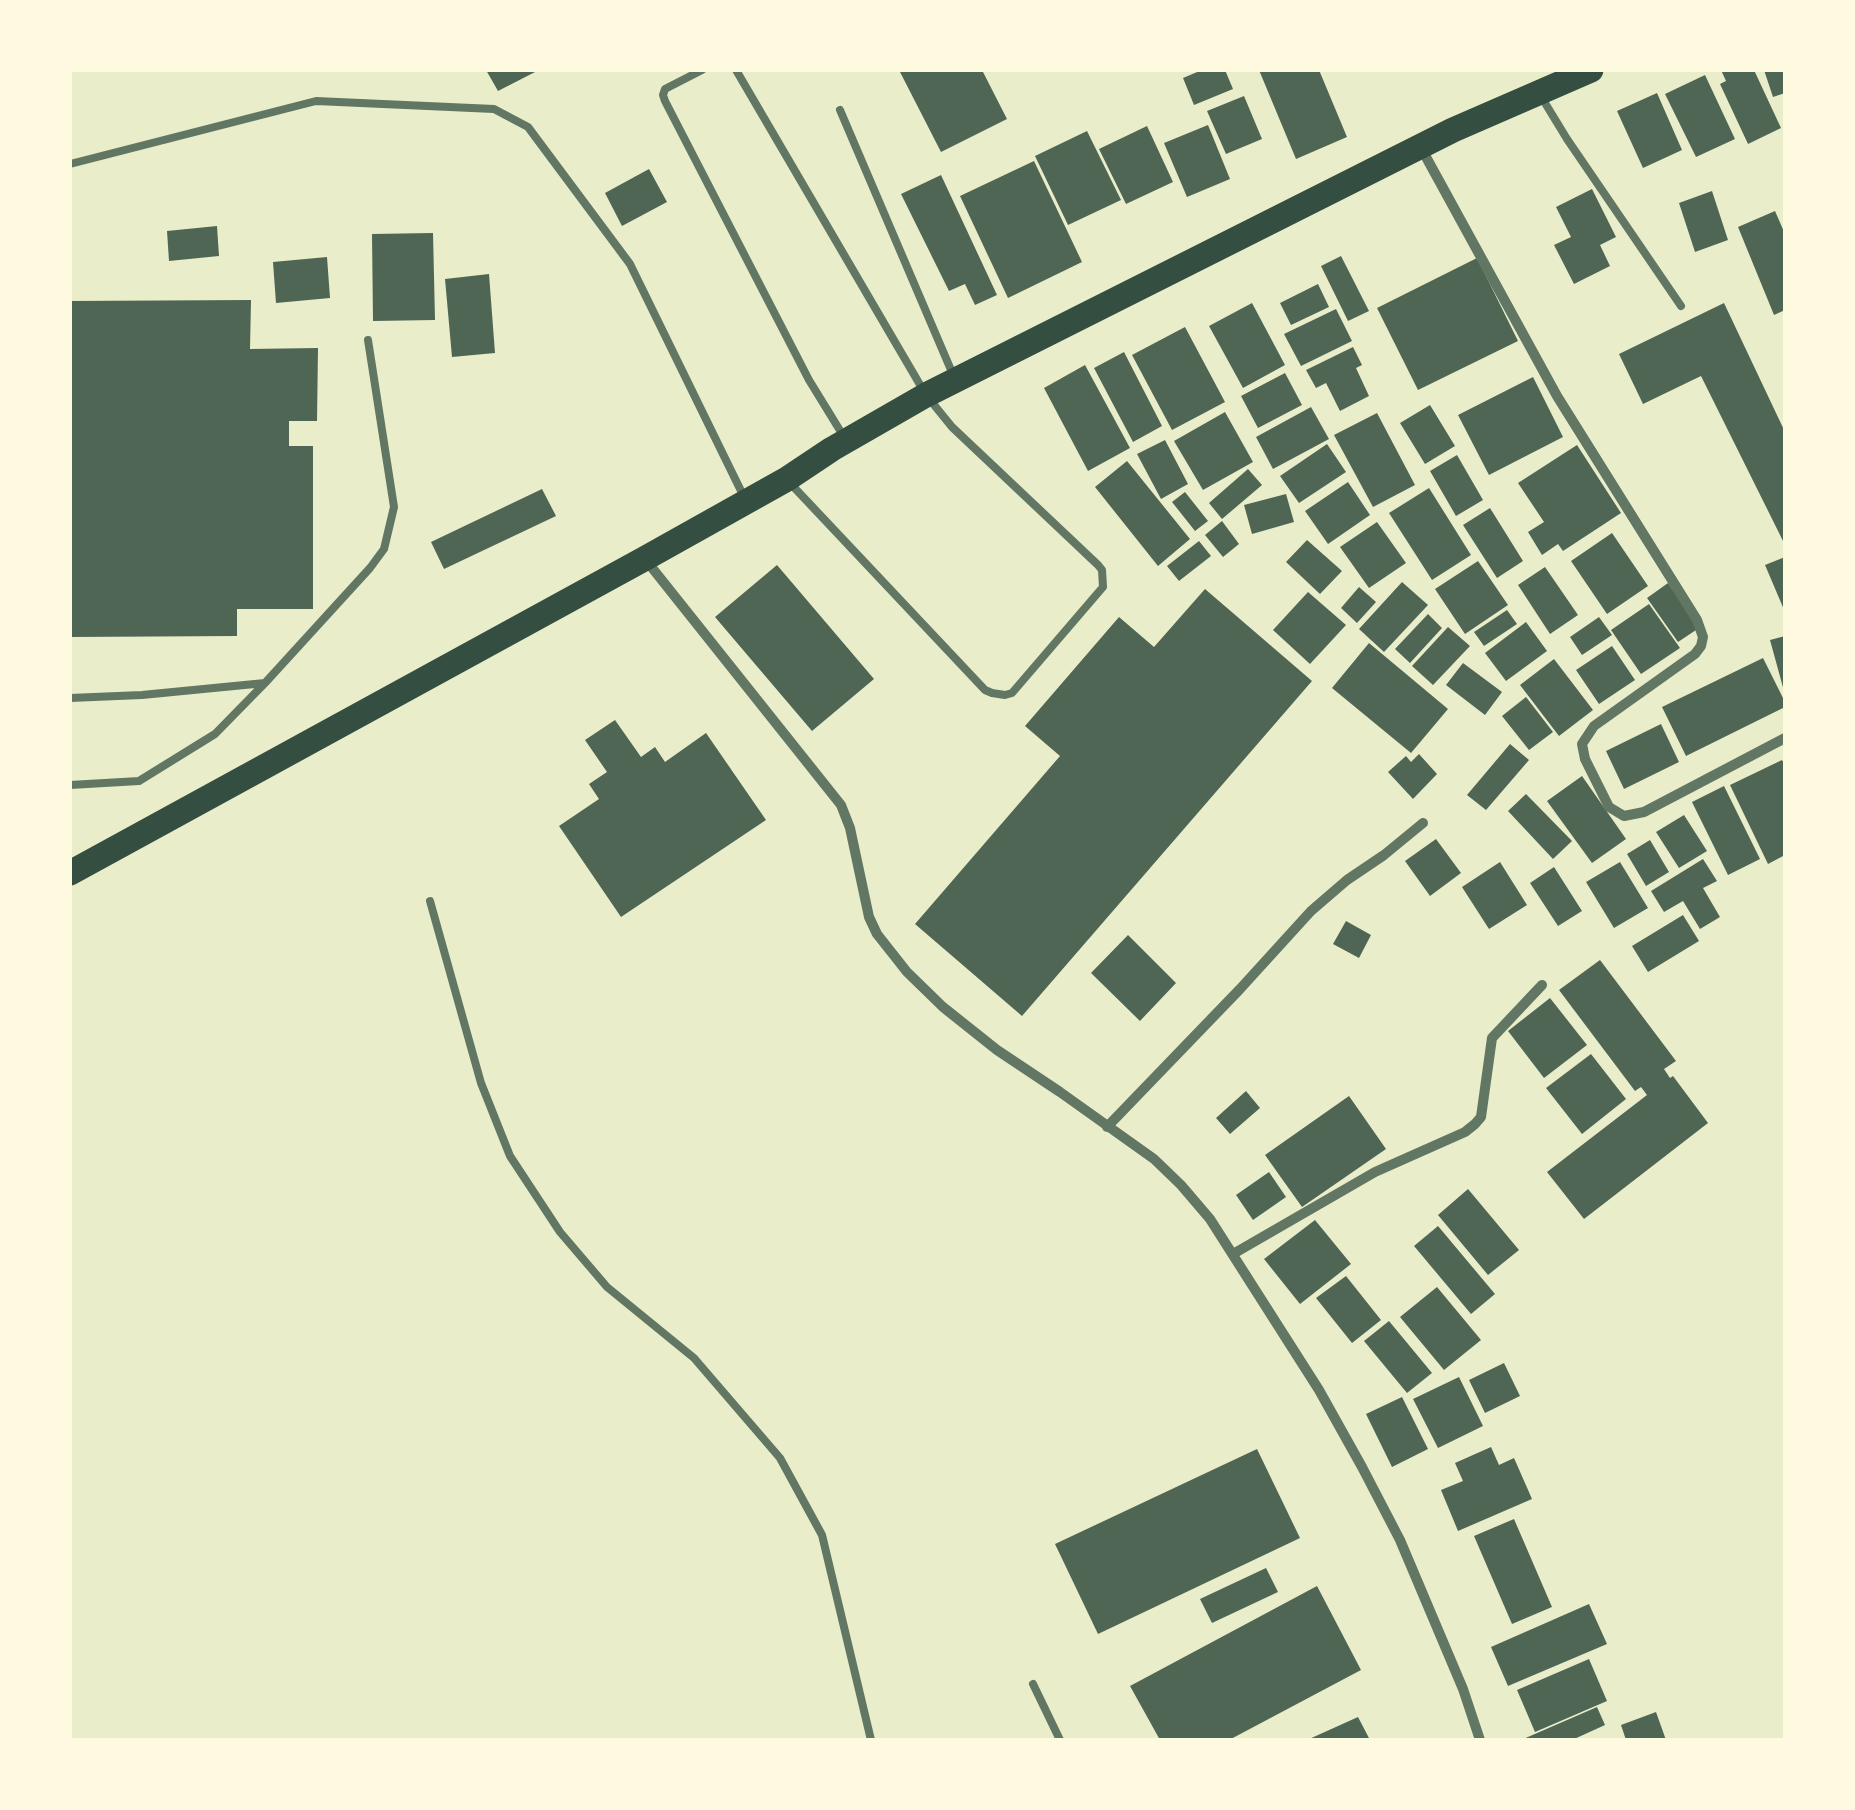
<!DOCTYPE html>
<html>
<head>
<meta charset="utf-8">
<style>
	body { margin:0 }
	#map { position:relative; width:1855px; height:1810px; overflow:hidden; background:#e9edc9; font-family:Inter,sans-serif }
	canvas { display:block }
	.frame { position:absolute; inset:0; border:72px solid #fefae0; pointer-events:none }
</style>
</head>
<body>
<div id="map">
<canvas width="1855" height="1810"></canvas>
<div class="frame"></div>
</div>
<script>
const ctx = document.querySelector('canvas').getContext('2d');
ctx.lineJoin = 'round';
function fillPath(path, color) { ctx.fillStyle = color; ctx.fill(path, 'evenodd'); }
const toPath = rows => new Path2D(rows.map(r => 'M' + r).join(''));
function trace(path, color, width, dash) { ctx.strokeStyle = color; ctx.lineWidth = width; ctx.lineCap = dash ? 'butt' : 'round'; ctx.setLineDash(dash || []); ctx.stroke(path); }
const building = toPath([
	[486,70,539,70,498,91],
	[899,70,982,70,1007,119,941,152],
	[1202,70,1225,70,1233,89,1194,105,1183,78],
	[1259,70,1319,70,1347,137,1296,159],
	[1721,70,1754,70,1781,128,1748,144,1720,84,1726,81],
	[1764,70,1785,70,1785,93,1773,97],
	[1705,75,1735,139,1696,157,1665,94],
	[1657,93,1682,150,1643,168,1617,111],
	[1244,96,1262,139,1226,154,1207,111],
	[1208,125,1230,179,1187,197,1164,143],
	[1147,126,1173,182,1126,204,1099,149],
	[1087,131,1121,200,1068,225,1035,156],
	[1034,161,1082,262,1008,298,960,196],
	[649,169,667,202,622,226,605,193],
	[941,175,997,295,975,305,965,284,949,291,901,194],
	[1592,189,1616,237,1600,245,1610,266,1574,284,1554,245,1571,237,1556,207],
	[1712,191,1728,240,1695,252,1679,203],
	[1775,211,1785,234,1785,310,1774,315,1738,227],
	[217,226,219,256,169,261,167,231],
	[433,233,435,320,373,321,372,234],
	[1341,256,1369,311,1348,321,1321,266],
	[327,257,330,298,276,303,273,262],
	[1477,258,1518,341,1418,390,1377,308],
	[489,274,495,353,452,357,445,279],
	[1318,284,1329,307,1291,325,1280,303],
	[251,300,250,349,318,348,317,421,289,421,289,446,313,446,313,609,237,609,237,636,70,637,70,301],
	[1252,303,1285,365,1243,388,1209,326],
	[1724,303,1785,432,1785,545,1701,376,1643,404,1619,354],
	[1336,309,1352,341,1301,366,1284,334],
	[1185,327,1225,402,1172,430,1132,355],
	[1353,347,1362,365,1356,368,1369,396,1340,411,1326,383,1316,388,1306,370],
	[1124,352,1162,426,1133,442,1094,368],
	[1085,365,1130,448,1088,471,1044,388],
	[1285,373,1302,405,1258,428,1241,396],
	[1533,377,1563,437,1489,475,1458,415],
	[1430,405,1455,446,1425,464,1400,423],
	[1311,407,1329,439,1273,469,1256,437],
	[1225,412,1253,462,1203,490,1174,441],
	[1377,413,1415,485,1373,507,1334,435],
	[1165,440,1188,484,1161,499,1137,454],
	[1327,444,1346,472,1299,503,1280,476],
	[1577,445,1621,513,1563,551,1558,544,1542,555,1528,532,1544,522,1518,483],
	[1457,455,1483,500,1456,516,1430,471],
	[1127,461,1190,539,1158,566,1095,487],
	[1248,469,1262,485,1222,519,1209,503],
	[1348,482,1370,515,1328,544,1305,511],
	[1429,488,1471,555,1432,580,1389,513],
	[542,489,556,516,444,569,431,542],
	[1185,492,1208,521,1195,531,1172,502],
	[1286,494,1294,522,1252,534,1244,505],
	[1490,508,1523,561,1497,578,1463,525],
	[1222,521,1239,544,1223,557,1205,535],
	[1377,522,1406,563,1369,588,1340,547],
	[1612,533,1648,586,1607,614,1571,561],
	[1307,540,1342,571,1320,594,1286,562],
	[1199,541,1211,556,1179,581,1167,566],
	[1785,557,1785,612,1765,565],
	[1478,561,1508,605,1465,634,1435,589],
	[777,565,874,679,812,731,715,617],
	[1545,567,1578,615,1550,634,1518,585],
	[1402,582,1428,605,1384,652,1359,629],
	[1668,583,1699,628,1678,642,1647,598],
	[1359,587,1376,602,1357,623,1341,608],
	[1205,589,1312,681,1022,1016,915,924,1060,756,1025,726,1119,617,1154,647],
	[1308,592,1346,625,1310,664,1273,630],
	[1649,604,1680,648,1641,674,1611,630],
	[1507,610,1517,624,1484,646,1474,632],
	[1428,614,1442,628,1410,663,1395,649],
	[1599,617,1612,635,1582,655,1570,637],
	[1526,622,1547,651,1506,681,1485,653],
	[1448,627,1470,646,1433,685,1412,666],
	[1785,636,1785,690,1784,691,1770,640],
	[1369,643,1448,709,1411,753,1332,688],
	[1612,646,1635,680,1599,704,1576,670],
	[1763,658,1785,702,1785,707,1686,756,1662,707],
	[1554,659,1593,710,1559,736,1520,685],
	[1463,663,1502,692,1485,715,1446,685],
	[1526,697,1553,732,1529,750,1502,716],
	[615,720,641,757,655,747,665,762,706,733,766,820,621,917,559,826,599,799,589,784,607,772,585,740],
	[1661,724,1679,762,1624,789,1606,751],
	[1510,744,1529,760,1486,810,1467,795],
	[1419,754,1437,774,1413,799,1388,772,1406,756,1411,762],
	[1782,760,1785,765,1785,855,1768,864,1730,785],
	[1582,776,1626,839,1592,863,1547,801],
	[1724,786,1760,859,1728,875,1692,802],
	[1526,794,1572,841,1553,859,1508,811],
	[1684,815,1707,851,1679,868,1656,832],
	[1436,839,1461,873,1430,896,1405,861],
	[1650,840,1669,872,1646,886,1627,854],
	[1703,859,1717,881,1703,888,1720,917,1700,929,1683,901,1664,912,1651,891],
	[1500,862,1527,905,1489,929,1462,887],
	[1620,862,1648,908,1614,928,1586,882],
	[1554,867,1582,911,1558,926,1530,883],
	[1683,915,1699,941,1648,972,1632,946],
	[1346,921,1371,935,1359,958,1333,944],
	[1128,935,1176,983,1140,1021,1091,973],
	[1600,960,1676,1061,1664,1069,1670,1078,1673,1076,1708,1123,1584,1219,1547,1172,1647,1095,1641,1087,1635,1091,1559,990],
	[1550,998,1587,1045,1544,1078,1508,1031],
	[1591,1054,1626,1099,1582,1134,1546,1088],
	[1246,1091,1260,1108,1230,1134,1216,1118],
	[1349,1096,1386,1149,1302,1207,1265,1155],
	[1269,1172,1286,1197,1253,1220,1236,1195],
	[1468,1189,1519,1250,1488,1275,1438,1215],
	[1315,1220,1351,1264,1300,1304,1264,1259],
	[1438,1226,1495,1294,1471,1314,1414,1246],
	[1346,1276,1381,1320,1352,1343,1316,1298],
	[1437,1287,1481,1340,1444,1370,1400,1317],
	[1389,1321,1432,1373,1407,1393,1364,1341],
	[1504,1363,1520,1396,1485,1413,1469,1380],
	[1459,1377,1483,1426,1438,1448,1413,1399],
	[1402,1397,1428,1449,1392,1467,1366,1414],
	[1491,1447,1499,1465,1514,1458,1532,1499,1458,1531,1441,1490,1463,1481,1455,1463],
	[1257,1449,1300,1538,1098,1634,1055,1544],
	[1514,1519,1552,1607,1512,1624,1474,1536],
	[1266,1568,1278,1592,1212,1623,1200,1599],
	[1317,1586,1361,1670,1229,1740,1160,1740,1130,1686],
	[1589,1604,1607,1644,1508,1686,1491,1647],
	[1589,1659,1607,1701,1535,1732,1517,1690],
	[1597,1707,1605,1725,1572,1740,1521,1740],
	[1656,1712,1666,1740,1626,1740,1621,1725],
	[1358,1717,1370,1740,1307,1740]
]);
const service = toPath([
	[702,70,665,89,663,95,665,101,809,380,844,437],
	[736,70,926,395,952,427,1098,565,1102,570,1103,587,1012,693,1005,695,992,693,985,690,789,482],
	[1542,98,1567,139,1681,306],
	[840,110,954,377],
	[70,164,316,101,494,109,528,127,630,264,744,497],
	[70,698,142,695,265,683,370,568,384,549,394,507,368,340],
	[70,785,139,781,215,734,265,683],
	[430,901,481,1083,510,1156,560,1232,607,1287,694,1358,780,1458,822,1535,871,1740],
	[1033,1684,1060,1740]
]);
const minor = toPath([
	[1420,146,1557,396,1697,620,1703,637,1701,646,1695,654,1594,726,1582,744,1585,759,1609,807,1624,816,1644,812,1785,738],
	[645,559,841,805,850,828,869,917,877,934,907,972,943,1007,997,1050,1060,1092,1154,1159,1181,1185,1210,1219,1319,1390,1362,1467,1400,1540,1463,1689,1480,1740],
	[1107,1127,1240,989,1311,911,1347,880,1384,855,1423,823],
	[1233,1254,1375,1172,1465,1132,1475,1124,1481,1117,1492,1038,1542,985]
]);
const primary = toPath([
	[70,873,644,559,787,479,832,449,926,395,1453,130,1591,70]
]);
fillPath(building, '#4f6655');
trace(service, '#617663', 8);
trace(minor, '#617663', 10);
trace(primary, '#344e41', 25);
</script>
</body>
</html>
